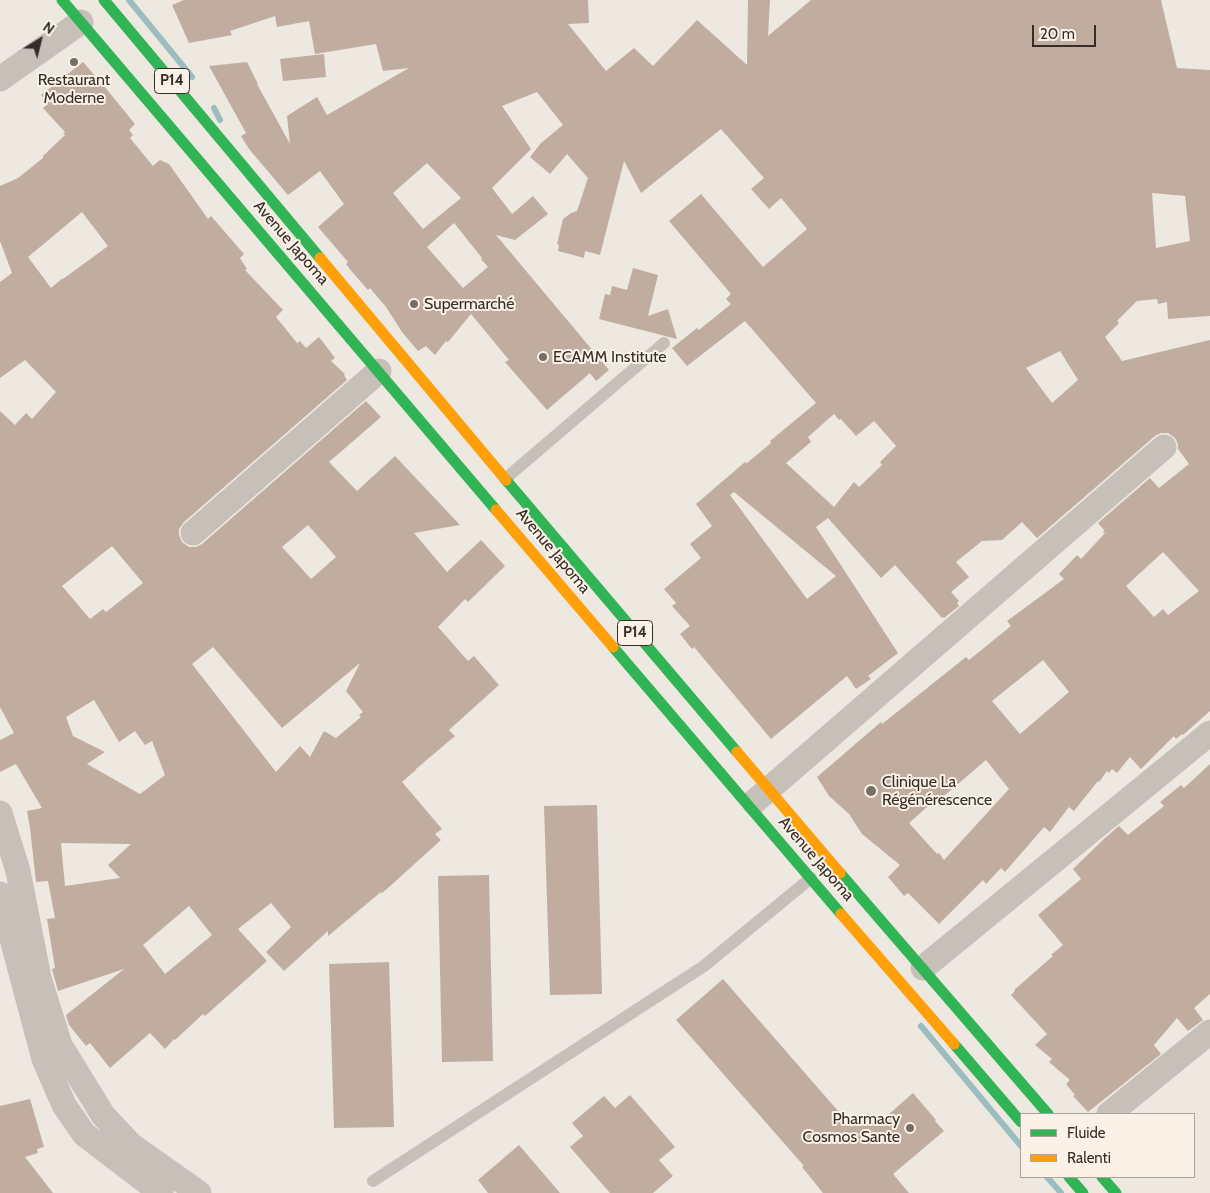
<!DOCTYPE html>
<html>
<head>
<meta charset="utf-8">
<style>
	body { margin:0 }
	#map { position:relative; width:1210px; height:1193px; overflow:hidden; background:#ede8e0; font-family:Cabin,sans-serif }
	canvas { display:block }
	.legend { position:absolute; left:1020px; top:1113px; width:175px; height:65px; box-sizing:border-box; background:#faf2e7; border:1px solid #aca39a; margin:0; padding:6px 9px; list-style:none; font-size:15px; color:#372d27 }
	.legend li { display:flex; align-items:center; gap:10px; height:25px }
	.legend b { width:25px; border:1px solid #aca39a }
	.north { position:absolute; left:15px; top:15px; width:50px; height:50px; -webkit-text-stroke:4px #faf2e7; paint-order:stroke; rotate:36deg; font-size:14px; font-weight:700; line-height:20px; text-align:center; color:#372d27 }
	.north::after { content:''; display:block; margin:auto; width:18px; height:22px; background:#372d27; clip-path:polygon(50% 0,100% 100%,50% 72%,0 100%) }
	.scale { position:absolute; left:1032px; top:25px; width:64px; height:22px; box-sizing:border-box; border:2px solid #372d27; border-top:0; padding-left:6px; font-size:15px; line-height:18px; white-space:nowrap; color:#372d27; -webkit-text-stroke:4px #faf2e7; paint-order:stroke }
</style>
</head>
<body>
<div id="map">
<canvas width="1210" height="1193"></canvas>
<ul class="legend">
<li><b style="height:6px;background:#30b455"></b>Fluide</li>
<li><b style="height:6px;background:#ff9f0a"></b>Ralenti</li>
</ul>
<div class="north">N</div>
<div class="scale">20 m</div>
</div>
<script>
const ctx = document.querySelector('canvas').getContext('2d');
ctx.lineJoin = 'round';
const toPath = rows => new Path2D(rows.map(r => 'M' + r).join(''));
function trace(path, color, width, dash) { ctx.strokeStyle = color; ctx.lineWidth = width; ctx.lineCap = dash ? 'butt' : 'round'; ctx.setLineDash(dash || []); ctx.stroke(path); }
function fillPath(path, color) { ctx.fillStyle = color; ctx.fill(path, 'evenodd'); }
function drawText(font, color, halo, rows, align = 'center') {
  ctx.font = font + ' Cabin,sans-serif'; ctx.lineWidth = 4; ctx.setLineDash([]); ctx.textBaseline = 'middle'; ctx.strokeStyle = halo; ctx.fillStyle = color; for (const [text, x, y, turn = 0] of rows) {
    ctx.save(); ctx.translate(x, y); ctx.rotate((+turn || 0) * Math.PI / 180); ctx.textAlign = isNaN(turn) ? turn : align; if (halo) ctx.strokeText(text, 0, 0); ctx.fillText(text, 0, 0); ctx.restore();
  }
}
const stream = toPath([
	[129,0,192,77],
	[214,108,220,120],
	[921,1026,1021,1146],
	[1047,1177,1061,1193]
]);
const building = toPath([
	[184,0,588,0,589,23,568,24,606,71,634,48,653,66,697,20,747,65,748,0,770,0,768,36,811,0,1161,0,1177,68,1210,70,1210,316,1168,319,1167,302,1158,304,1157,299,1137,301,1117,321,1119,323,1105,337,1122,361,1210,340,1210,711,1183,735,1182,734,1176,739,1174,736,1141,769,1130,757,1117,773,1112,769,1109,773,1107,771,1099,782,1098,781,1074,811,1069,807,1050,832,1044,827,1005,872,1001,868,986,884,983,880,939,924,908,893,904,896,888,877,900,865,862,834,849,814,829,796,817,777,881,722,882,724,966,657,969,660,1011,626,1007,621,1064,579,1059,574,1077,555,1081,559,1105,533,1103,532,1104,530,1098,523,1150,478,1159,488,1189,464,1178,449,1178,444,1175,438,1168,433,1161,433,1155,436,1037,538,1022,522,1002,540,982,541,956,562,969,577,951,592,959,601,957,603,959,606,944,618,943,617,942,618,895,565,881,578,828,518,816,527,898,653,868,676,871,679,856,689,847,676,771,739,694,647,692,649,680,634,690,626,672,606,676,603,664,589,701,558,690,544,712,526,696,504,745,462,747,463,771,443,770,441,816,403,745,321,687,366,672,348,697,328,699,330,731,304,726,299,731,294,669,221,701,194,763,267,807,229,781,198,769,209,751,189,764,178,721,129,641,193,624,161,600,255,585,251,584,258,558,251,559,245,557,244,563,219,571,213,577,211,588,178,567,154,550,174,530,157,541,143,563,125,537,92,502,106,531,149,492,188,512,214,533,196,548,214,515,240,496,235,609,370,596,381,590,373,547,410,505,362,509,360,471,314,448,342,446,341,435,355,426,346,418,351,402,332,386,307,370,288,368,290,353,273,346,264,348,262,318,227,344,204,320,171,288,195,249,149,241,136,246,133,209,66,247,62,258,84,257,84,290,144,287,116,317,97,327,115,409,68,383,71,376,44,315,54,309,21,277,27,275,16,230,31,232,35,189,43,172,5],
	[427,163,461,198,423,229,393,193],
	[1152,193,1185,196,1190,241,1156,248],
	[454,223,482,258,481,259,488,267,463,288,427,247],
	[1060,351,1078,380,1052,403,1026,368],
	[834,414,839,420,841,419,856,436,874,421,896,446,880,462,882,465,859,487,854,482,834,507,786,463,811,442,808,437],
	[734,492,836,576,807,599,730,495],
	[1163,552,1199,591,1168,615,1163,609,1154,617,1126,586],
	[1043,660,1069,692,1020,734,992,701],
	[986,760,1009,789,944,860,939,853,937,854,909,823,936,799,938,801],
	[324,54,326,77,283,81,280,59],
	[83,62,104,86,135,124,129,130,133,135,130,138,153,166,160,160,169,164,208,219,211,216,244,254,240,258,247,269,245,270,283,310,276,317,297,343,300,341,306,348,319,337,335,358,331,361,345,374,344,375,347,380,184,522,179,529,179,535,182,542,189,547,196,547,202,544,366,401,381,417,329,462,357,491,395,456,460,525,414,533,447,572,481,540,505,566,468,602,465,599,438,627,468,661,474,656,499,685,449,730,455,736,416,769,416,770,402,782,442,829,435,834,441,840,388,888,382,893,381,892,328,936,328,931,284,971,266,952,291,927,271,903,238,929,267,961,205,1016,203,1014,175,1040,174,1039,165,1049,150,1033,110,1068,90,1043,86,1046,69,1025,66,1015,124,969,58,991,52,969,55,968,47,919,55,918,48,881,36,882,30,828,27,811,42,808,16,764,0,772,0,740,14,733,0,707,0,411,15,425,26,413,32,419,56,392,25,360,0,378,0,282,12,273,0,241,0,186,18,178,43,158,43,156,65,135,63,134,65,132,43,108,48,104,41,95],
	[82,212,108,246,63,279,63,278,51,288,28,257],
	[308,525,336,557,311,579,282,547],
	[112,546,143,583,106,612,103,609,90,619,62,586],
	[213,647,282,728,360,663,346,691,363,712,359,715,361,717,336,738,324,731,310,757,300,746,276,772,192,664],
	[94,700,119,742,135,731,145,745,152,741,165,775,140,794,87,764,105,752,73,736,66,717],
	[61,843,131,844,108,865,120,878,65,886],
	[189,906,212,935,165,974,143,945],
	[633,268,658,275,648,316,668,309,677,339,599,319,605,294,610,295,612,286,627,290],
	[1210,764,1210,994,1194,1008,1203,1020,1188,1031,1177,1018,1154,1045,1161,1054,1088,1112,1073,1096,1075,1095,1066,1084,1070,1080,1049,1062,1052,1059,1035,1045,1047,1034,1011,995,1015,991,1014,990,1053,956,1051,955,1063,945,1038,915,1081,879,1073,869,1105,838,1119,826,1128,835,1164,806,1160,802,1181,785,1184,788],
	[597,805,602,994,550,995,544,806],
	[489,875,493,1061,442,1062,438,876],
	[389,962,394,1127,334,1128,329,964],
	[723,979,852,1127,868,1113,880,1122,913,1093,936,1120,935,1121,944,1131,893,1174,909,1193,823,1193,802,1167,804,1166,676,1020],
	[630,1095,675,1147,659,1160,673,1176,653,1193,610,1193,570,1147,583,1136,572,1123,604,1096,615,1108],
	[30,1099,44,1147,37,1149,38,1153,25,1157,53,1193,0,1193,0,1106],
	[519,1145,560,1193,488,1193,478,1180]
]);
const lane = toPath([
	[505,479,664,343],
	[373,1181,704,966,811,878]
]);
const street = toPath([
	[0,79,81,22],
	[193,533,379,371],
	[754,802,1164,447],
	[0,813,18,871,39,978,60,1045,103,1115,131,1145,199,1193],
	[0,894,44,1059,64,1105,84,1134,161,1193],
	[923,968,1210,733],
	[1109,1114,1210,1032]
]);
const fast = toPath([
	[62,0,496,510],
	[104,0,320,258],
	[506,480,737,752],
	[613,647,841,914],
	[840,873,1048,1114],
	[954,1044,1021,1122],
	[1069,1177,1083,1193],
	[1102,1177,1116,1193]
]);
const slow = toPath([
	[320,258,506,480],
	[496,510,613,647],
	[737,752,840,873],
	[841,914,954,1044]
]);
const markers = [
	[74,62,5,"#776e68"],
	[414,304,5,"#776e68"],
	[543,357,5,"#776e68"],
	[871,791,6,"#776e68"],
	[910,1128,5,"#776e68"]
];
const shields = [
	[172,81,35],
	[635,633,35]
];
const shieldNames = [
	["P14",172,81],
	["P14",635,633]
];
const poiNames = [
	["Restaurant",74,80,"center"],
	["Moderne",74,98,"center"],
	["Supermarché",424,304],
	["ECAMM Institute",553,357],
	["Clinique La",882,782],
	["Régénérescence",882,800],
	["Pharmacy",900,1119,"right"],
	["Cosmos Sante",900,1137,"right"]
];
const streetNames = [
	["Avenue Japoma",291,243,49],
	["Avenue Japoma",553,551,50],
	["Avenue Japoma",816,859,49]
];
trace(stream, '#9bbdbf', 6);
fillPath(building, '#c1ada0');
trace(lane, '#c6c0b9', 12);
trace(street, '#c6c0b9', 25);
trace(fast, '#30b455', 11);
trace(slow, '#ff9f0a', 11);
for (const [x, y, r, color] of markers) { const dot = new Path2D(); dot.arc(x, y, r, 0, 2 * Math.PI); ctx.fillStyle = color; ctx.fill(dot); trace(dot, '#faf2e7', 2); }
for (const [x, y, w] of shields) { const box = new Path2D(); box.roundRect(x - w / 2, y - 12.5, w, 25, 4); ctx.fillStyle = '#faf2e7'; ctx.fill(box); trace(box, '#372d27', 1); }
drawText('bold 15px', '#372d27', null, shieldNames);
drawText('16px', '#372d27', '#faf2e7', poiNames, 'left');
drawText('16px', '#372d27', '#faf2e7', streetNames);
</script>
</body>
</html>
